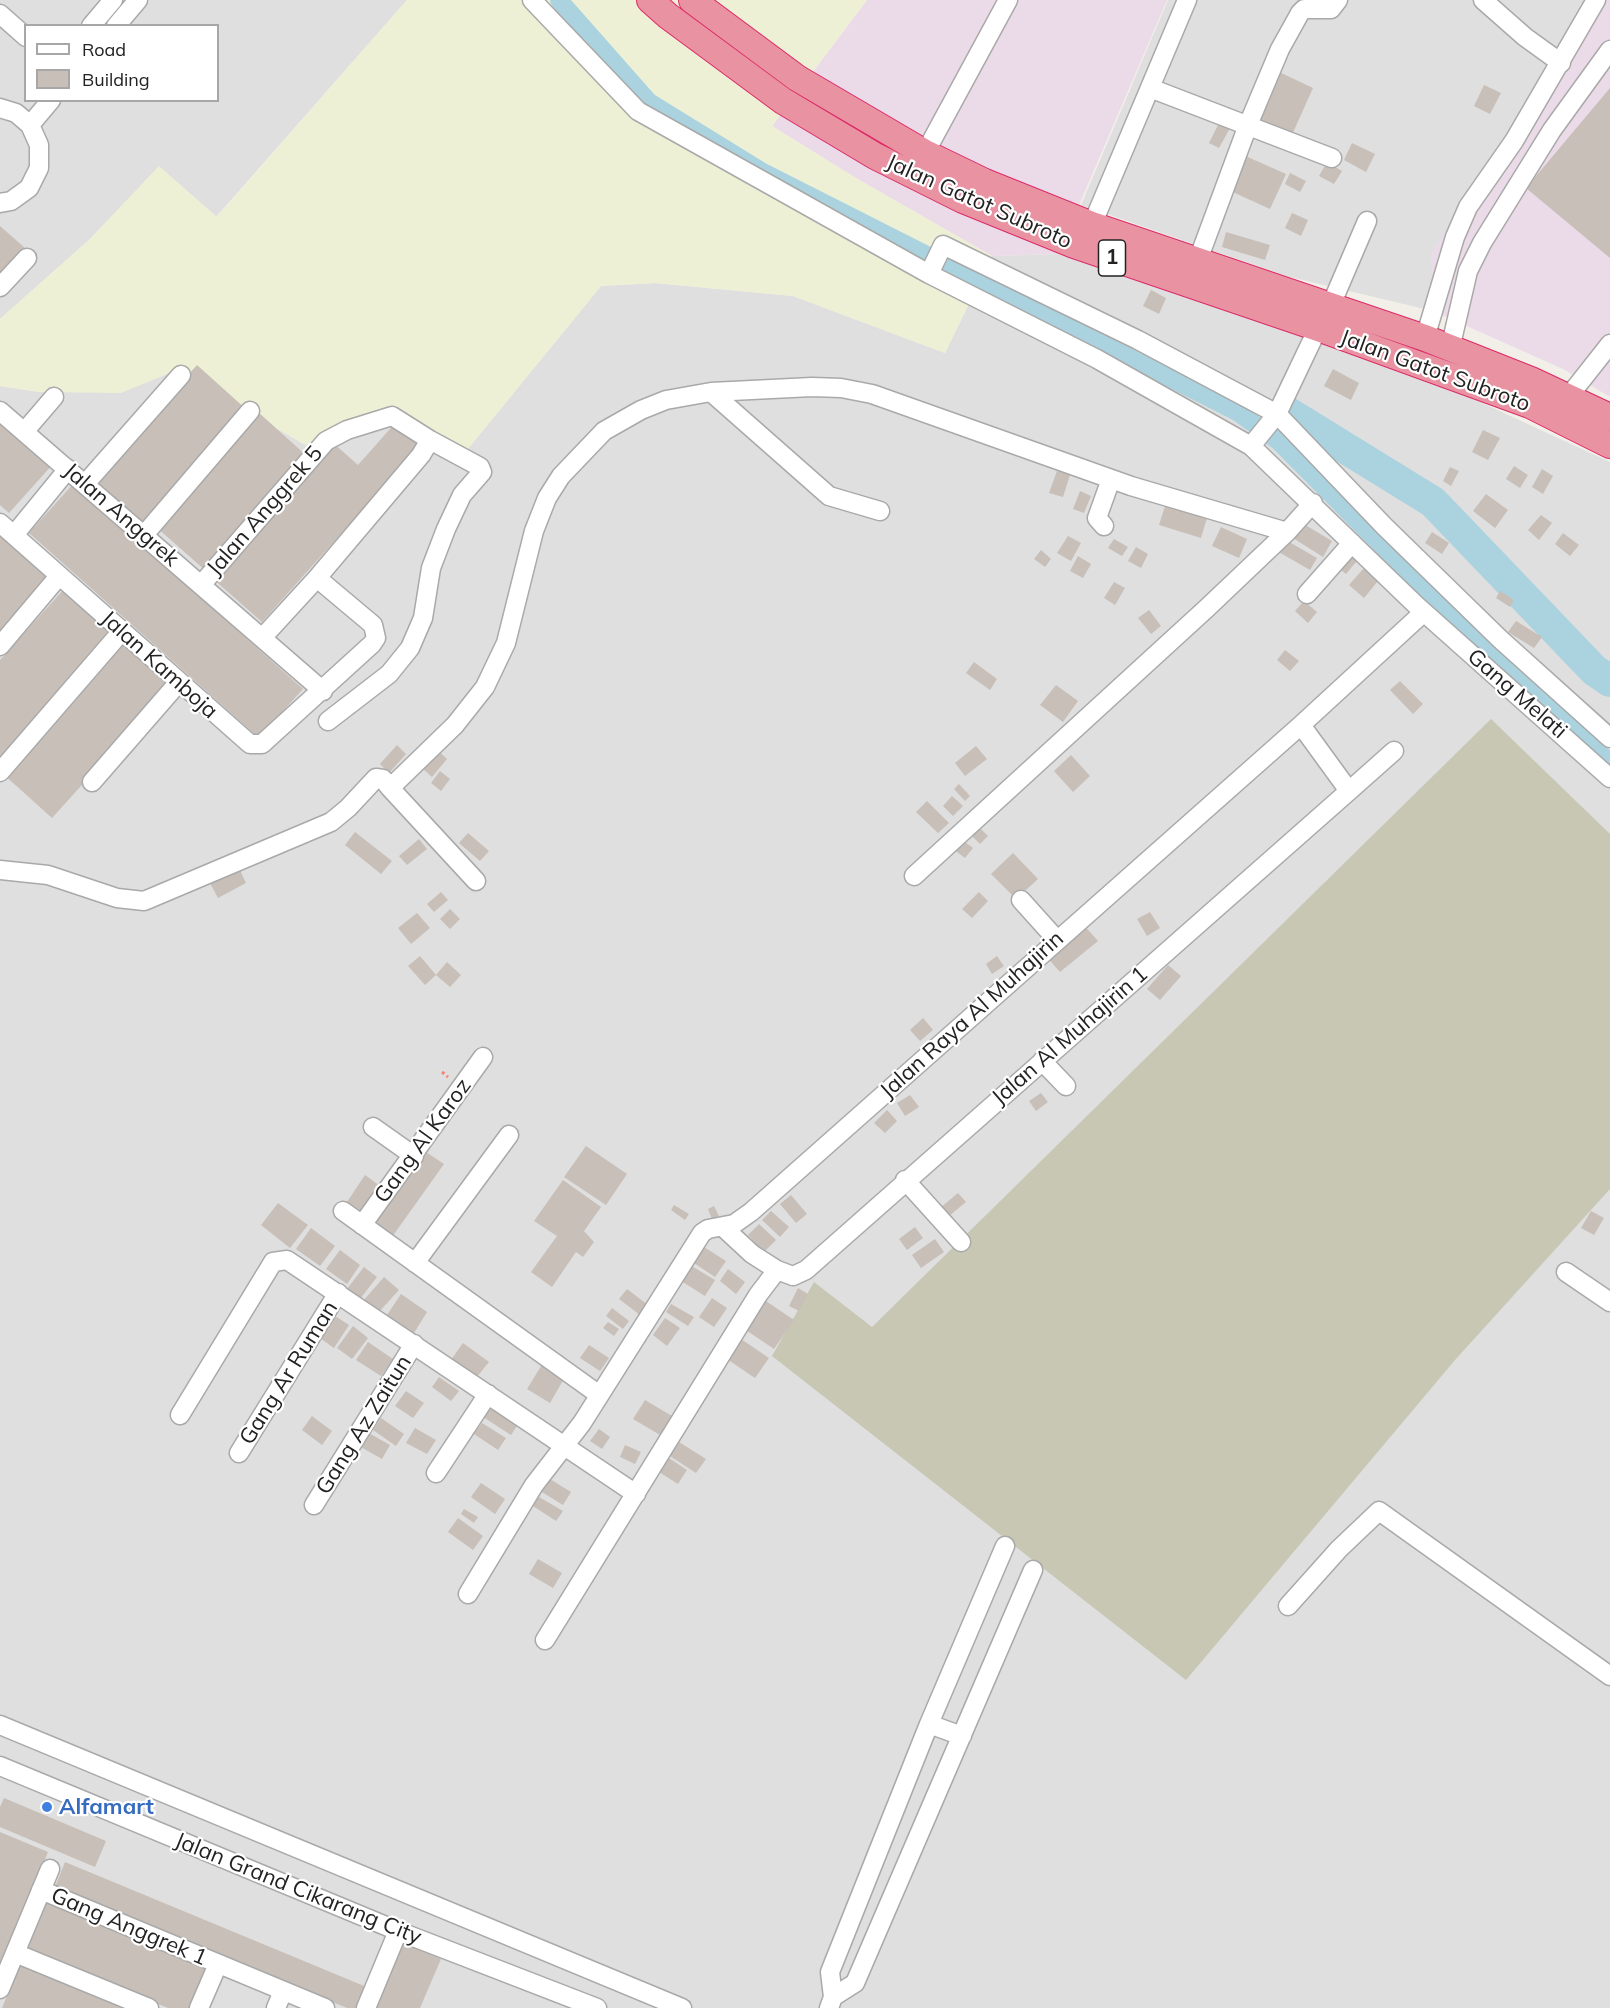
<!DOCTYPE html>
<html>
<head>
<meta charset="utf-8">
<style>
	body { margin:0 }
	#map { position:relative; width:1610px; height:2008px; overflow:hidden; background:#f2efe9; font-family:Mulish,sans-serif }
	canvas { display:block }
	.legend { position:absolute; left:24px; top:24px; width:195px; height:78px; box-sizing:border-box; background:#fff; border:2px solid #a7a7a7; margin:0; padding:8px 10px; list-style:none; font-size:18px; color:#222 }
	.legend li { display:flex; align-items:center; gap:12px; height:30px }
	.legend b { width:30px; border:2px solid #a7a7a7 }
</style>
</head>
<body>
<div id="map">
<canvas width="1610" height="2008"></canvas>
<ul class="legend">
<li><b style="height:8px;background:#fff"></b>Road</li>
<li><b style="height:16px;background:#c7bfb8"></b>Building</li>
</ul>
</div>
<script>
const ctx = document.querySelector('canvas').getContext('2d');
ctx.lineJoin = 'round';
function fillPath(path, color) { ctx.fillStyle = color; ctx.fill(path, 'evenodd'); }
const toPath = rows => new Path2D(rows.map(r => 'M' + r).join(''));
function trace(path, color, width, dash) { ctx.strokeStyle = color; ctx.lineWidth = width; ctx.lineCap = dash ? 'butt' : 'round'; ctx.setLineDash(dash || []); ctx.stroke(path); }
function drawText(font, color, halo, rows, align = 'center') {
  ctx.font = font + ' Mulish,sans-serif'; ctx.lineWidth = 4.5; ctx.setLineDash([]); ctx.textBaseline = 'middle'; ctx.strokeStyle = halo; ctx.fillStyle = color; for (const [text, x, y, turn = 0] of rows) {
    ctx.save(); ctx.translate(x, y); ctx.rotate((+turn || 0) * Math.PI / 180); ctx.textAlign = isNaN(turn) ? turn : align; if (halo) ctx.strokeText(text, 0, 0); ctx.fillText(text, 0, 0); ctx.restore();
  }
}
const residential = toPath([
	[0,0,407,0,216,217,159,167,90,239,0,319],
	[26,26,218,26,218,100,26,100],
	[1168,0,1592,0,1491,160,1433,311,1286,276,1081,205],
	[1058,254,1428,378,1610,462,1610,2008,0,2008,0,386,40,392,177,370,388,409,462,456,601,286,655,283,793,296,945,353,992,256]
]);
const industrial = toPath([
	[867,0,1167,0,1058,254,992,256,854,177,772,126],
	[1592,0,1610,0,1610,397,1563,369,1433,311,1431,254]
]);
const construction = toPath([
	[1491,719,1610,834,1610,1189,1455,1360,1186,1680,772,1356,814,1282,872,1327]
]);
const farmland = toPath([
	[407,0,867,0,772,126,854,177,992,256,945,353,793,296,655,283,601,286,462,456,388,410,305,445,177,370,121,393,40,392,0,386,0,319,90,239,159,166,217,217]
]);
const canal = toPath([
	[559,0,649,102,761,171,1237,412,1278,441,1449,613,1610,763]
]);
const river = toPath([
	[1287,412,1433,502,1594,670,1610,681]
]);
const building = toPath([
	[1277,71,1313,88,1291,137,1255,121],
	[1484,85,1501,93,1490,114,1474,106],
	[1610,88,1610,258,1526,188],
	[1219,123,1230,128,1219,148,1209,143],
	[1352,143,1375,154,1366,172,1344,160],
	[1241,154,1286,174,1270,209,1226,189],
	[1327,162,1342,171,1334,184,1319,176],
	[1290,173,1306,181,1300,192,1285,184],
	[1292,213,1308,220,1301,236,1285,228],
	[0,226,25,248,0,275],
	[1226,232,1270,245,1265,260,1222,247],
	[1151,290,1166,298,1159,314,1143,306],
	[197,365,247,410,145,525,95,479],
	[1333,369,1359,383,1351,400,1324,386],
	[258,412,308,457,206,571,155,526],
	[0,417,53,464,9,513,0,505],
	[398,420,423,442,262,622,211,577,332,442,358,465],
	[1483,430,1500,438,1488,460,1472,452],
	[1514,466,1528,475,1520,488,1506,479],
	[1450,467,1459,471,1451,486,1443,481],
	[1542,469,1553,476,1543,494,1532,487],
	[1057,471,1070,475,1063,497,1049,493],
	[73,484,303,689,259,738,29,533],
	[1080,491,1091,496,1084,513,1073,509],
	[1486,494,1508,510,1495,528,1473,511],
	[1165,506,1207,518,1201,538,1159,525],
	[1541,515,1552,523,1539,540,1528,530],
	[1302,523,1332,541,1323,557,1293,538],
	[1221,527,1247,539,1239,558,1212,546],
	[1432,532,1449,543,1442,554,1425,543],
	[1563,533,1579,545,1570,556,1555,544],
	[0,535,52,580,0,638],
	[1068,536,1081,543,1071,561,1057,553],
	[1114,539,1128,547,1122,556,1108,548],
	[1284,539,1317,558,1310,570,1277,551],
	[1136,547,1148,554,1141,568,1128,561],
	[1041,550,1051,559,1045,567,1034,559],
	[1346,553,1357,561,1346,574,1336,566],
	[1078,556,1091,564,1083,578,1070,571],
	[1364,568,1378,581,1364,598,1349,585],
	[1114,582,1125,588,1115,605,1104,598],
	[65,588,116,632,0,762,0,660],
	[1500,591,1514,600,1510,607,1496,598],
	[1304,601,1317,612,1308,623,1295,611],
	[1149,610,1161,626,1151,634,1138,618],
	[1516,621,1542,637,1534,648,1508,632],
	[123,638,174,683,52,818,2,773],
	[1285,650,1299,661,1290,671,1277,660],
	[974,662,997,679,990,690,966,673],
	[1400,681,1423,704,1413,714,1390,690],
	[1056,685,1078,701,1063,722,1040,705],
	[397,745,406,754,389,773,380,764],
	[976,746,987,759,965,776,955,763],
	[437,750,447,759,432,777,421,767],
	[1071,755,1090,776,1073,792,1054,771],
	[440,771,450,779,441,791,431,783],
	[959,784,970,796,965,801,954,789],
	[952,796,963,806,953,816,943,806],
	[927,801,949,823,938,833,916,812],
	[976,824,988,836,980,844,968,832],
	[355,832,392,861,381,874,345,845],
	[468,833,489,851,480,861,459,843],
	[419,839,427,849,407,865,399,856],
	[961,839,973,848,965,858,953,849],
	[1013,853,1038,879,1016,899,991,874],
	[238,866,246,883,218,898,209,881],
	[441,892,448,900,434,912,427,904],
	[979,892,988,901,972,918,962,909],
	[450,909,460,919,450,929,440,919],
	[1150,912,1160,928,1147,936,1137,919],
	[417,913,430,928,411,944,398,928],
	[1082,923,1098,941,1060,972,1045,955],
	[420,956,436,975,425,985,408,966],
	[997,956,1004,966,992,974,986,964],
	[447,962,461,975,450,987,436,975],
	[1168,965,1181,976,1160,1000,1147,989],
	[923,1018,933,1030,920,1041,910,1030],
	[1041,1093,1048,1102,1036,1111,1029,1101],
	[910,1095,919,1107,905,1116,897,1103],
	[887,1110,897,1121,885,1133,874,1123],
	[586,1146,627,1174,606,1205,564,1177],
	[423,1150,444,1164,392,1237,371,1222],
	[365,1175,380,1186,363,1212,347,1202],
	[563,1180,601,1207,584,1231,594,1242,583,1257,576,1252,552,1287,531,1272,557,1236,534,1221],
	[958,1193,966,1202,948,1217,940,1208],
	[791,1195,807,1214,796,1223,780,1204],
	[278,1203,308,1225,290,1248,261,1225],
	[674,1205,689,1214,685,1220,671,1210],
	[714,1206,719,1216,712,1219,708,1209],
	[771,1211,789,1227,780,1237,762,1220],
	[1591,1211,1604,1218,1594,1235,1581,1228],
	[759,1224,776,1240,764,1252,748,1235],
	[915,1227,923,1238,907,1250,899,1239],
	[311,1228,335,1246,320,1266,296,1249],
	[935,1239,944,1252,921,1268,912,1255],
	[704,1247,726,1261,715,1277,694,1263],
	[340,1250,360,1265,347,1284,326,1269],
	[688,1264,715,1280,705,1296,678,1279],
	[364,1267,377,1277,360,1299,347,1289],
	[728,1269,745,1282,736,1294,720,1281],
	[384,1277,399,1290,378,1313,363,1301],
	[798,1288,808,1294,799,1311,789,1306],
	[627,1289,648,1305,640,1315,619,1299],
	[401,1294,427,1312,414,1333,387,1315],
	[760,1297,794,1320,774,1349,740,1326],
	[712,1298,727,1308,714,1327,699,1317],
	[671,1304,694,1317,688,1326,666,1312],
	[612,1308,629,1321,623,1329,606,1316],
	[332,1314,349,1325,334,1348,317,1336],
	[665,1318,680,1328,667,1346,653,1335],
	[608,1322,619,1329,614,1336,603,1328],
	[353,1326,368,1338,352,1359,337,1348],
	[738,1337,769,1358,755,1378,724,1357],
	[368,1342,393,1359,381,1376,356,1360],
	[463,1343,489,1362,476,1378,451,1360],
	[589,1345,609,1358,600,1371,580,1358],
	[543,1363,565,1377,550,1403,527,1389],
	[439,1377,459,1391,451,1401,432,1387],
	[406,1391,424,1403,413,1418,395,1406],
	[645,1400,672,1416,660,1435,633,1419],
	[489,1402,520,1421,511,1435,480,1415],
	[312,1416,332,1431,322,1445,302,1430],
	[381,1418,404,1434,396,1446,373,1430],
	[482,1423,506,1438,498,1450,474,1434],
	[415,1428,436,1440,427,1454,406,1443],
	[599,1429,610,1437,602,1449,590,1441],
	[367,1432,390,1445,382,1459,359,1446],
	[679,1442,706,1459,696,1473,670,1456],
	[625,1445,641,1452,635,1464,620,1457],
	[669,1458,687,1470,678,1484,659,1472],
	[545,1476,571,1492,563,1505,537,1489],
	[481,1483,505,1499,495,1514,471,1497],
	[539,1497,563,1511,556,1521,533,1506],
	[464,1509,478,1517,474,1523,461,1514],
	[458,1518,483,1536,473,1550,448,1532],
	[538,1559,562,1573,553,1588,529,1574],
	[4,1798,106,1841,95,1867,0,1827,0,1807],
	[0,1832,48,1852,0,1968],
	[65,1862,369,1988,361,2008,347,2008,55,1887],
	[45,1900,206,1967,189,2008,168,2008,25,1948],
	[402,1943,441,1959,420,2008,375,2008],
	[20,1964,127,2008,2,2008]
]);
const path = toPath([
	[442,1072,448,1077]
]);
const minor = toPath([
	[532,0,638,111,929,274,1097,359,1251,446,1417,606,1610,778],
	[1483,0,1525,37,1561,63],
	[0,14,26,37],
	[91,26,113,0],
	[116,26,138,0],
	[1150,88,1332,158],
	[0,108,16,113,30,125,39,145,39,168,29,188,11,201,0,203],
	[30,125,51,100],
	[925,153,1008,0],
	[1092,225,1187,0],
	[1198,260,1248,125,1280,49,1300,13,1304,9,1331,9,1338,0],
	[929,274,943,245,1138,340,1277,414,1384,526,1500,639,1610,738],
	[0,287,27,258],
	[1331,305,1367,221],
	[1425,338,1455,237,1468,207,1514,141,1596,0],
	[1450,349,1468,271,1482,243,1552,130,1610,50],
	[711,392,829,496,880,511],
	[1569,396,1610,344],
	[0,411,323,691],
	[24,432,54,397],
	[1251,446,1277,414,1318,328],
	[85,484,181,375],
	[0,523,250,744,262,744,372,644,376,638,373,625,317,578],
	[1104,526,1097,518,1111,479],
	[14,535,68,469],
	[144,535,250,411],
	[201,585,326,441,347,430,392,416,430,440,421,455,317,578,262,638],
	[1307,594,1352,543],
	[0,646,59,576],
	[328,721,389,674,410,648,423,618,431,568,446,529,462,495,482,472,480,467,430,440],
	[0,772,122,631],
	[92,782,179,682],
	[390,788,476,881],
	[1349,791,1394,751],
	[0,870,48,875,117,898,144,901,331,822,348,808,376,778,383,779,390,788,455,725,485,687,506,643,534,531,547,498,561,476,604,431,641,410,666,400,711,392,812,387,841,388,872,394,1131,486,1287,532],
	[914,876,1207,608,1287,532,1313,503],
	[1021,900,1057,940],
	[1042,1061,1066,1086],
	[373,1127,414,1156],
	[905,1180,961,1242],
	[343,1211,598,1394],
	[362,1225,483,1057],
	[724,1228,752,1254,777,1270,793,1276,806,1270,1349,791,1301,725],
	[415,1263,509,1135],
	[1566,1272,1610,1302],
	[180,1415,273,1262,287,1260,636,1494],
	[239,1453,338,1293],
	[436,1473,488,1394],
	[314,1505,414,1344],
	[468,1594,534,1485,582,1423,702,1233,708,1229,734,1224,751,1212,1301,725,1424,612],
	[1288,1606,1339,1549,1379,1511,1610,1676],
	[545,1640,758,1295,777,1270],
	[929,1724,962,1736],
	[0,1725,682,2008],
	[0,1766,398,1931,597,2008],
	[41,1890,325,2008],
	[15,1953,149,2008],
	[0,1989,50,1869],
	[833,1997,855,1983,1033,1570],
	[199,2008,218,1964],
	[276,2008,283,1991],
	[366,2008,398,1931],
	[829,2008,833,1997,830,1972,929,1724,1005,1546]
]);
const highway = toPath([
	[650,0,668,16,783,101,875,156,963,200,1074,245,1318,328,1530,405,1610,445],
	[692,0,797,78,925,153,985,182,1092,225,1425,338,1531,380,1610,417]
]);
const markers = [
	[47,1807,6,"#3f7fe0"]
];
const shields = [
	[1112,258,27]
];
const shieldNames = [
	["1",1112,258]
];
const streetNames = [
	["Jalan Gatot Subroto",979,202,24],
	["Jalan Gatot Subroto",1435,371,20],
	["Jalan Anggrek 5",265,511,-49],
	["Jalan Anggrek",121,515,41],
	["Jalan Kamboja",159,665,42],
	["Gang Melati",1517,694,41],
	["Jalan Raya Al Muhajirin",972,1015,-42],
	["Jalan Al Muhajirin 1",1070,1036,-41],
	["Gang Al Karoz",423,1141,-54],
	["Gang Ar Ruman",289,1373,-58],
	["Gang Az Zaitun",364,1425,-58],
	["Jalan Grand Cikarang City",298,1889,22],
	["Gang Anggrek 1",129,1927,23]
];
const shopNames = [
	["Alfamart",59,1807]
];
fillPath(residential, '#e0dfdf');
fillPath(industrial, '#ebdbe8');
fillPath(construction, '#c7c7b4');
fillPath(farmland, '#eef0d5');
trace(canal, '#aad3df', 18);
trace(river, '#aad3df', 32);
fillPath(building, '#c7bfb8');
trace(minor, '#a9a9a9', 21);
trace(highway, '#dc2a67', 28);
trace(path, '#fa8072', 3, [3, 3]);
trace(minor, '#fff', 18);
trace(highway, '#e892a2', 26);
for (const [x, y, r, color] of markers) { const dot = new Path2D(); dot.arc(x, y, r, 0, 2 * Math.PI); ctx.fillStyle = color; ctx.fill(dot); trace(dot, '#fff', 2); }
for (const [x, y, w] of shields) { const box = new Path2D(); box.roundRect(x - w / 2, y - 18, w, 36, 4.5); ctx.fillStyle = '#fff'; ctx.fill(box); trace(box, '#222', 1.5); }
drawText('bold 21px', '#222', null, shieldNames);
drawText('22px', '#222', '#fff', streetNames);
drawText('bold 22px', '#366cbe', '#fff', shopNames, 'left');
</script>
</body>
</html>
